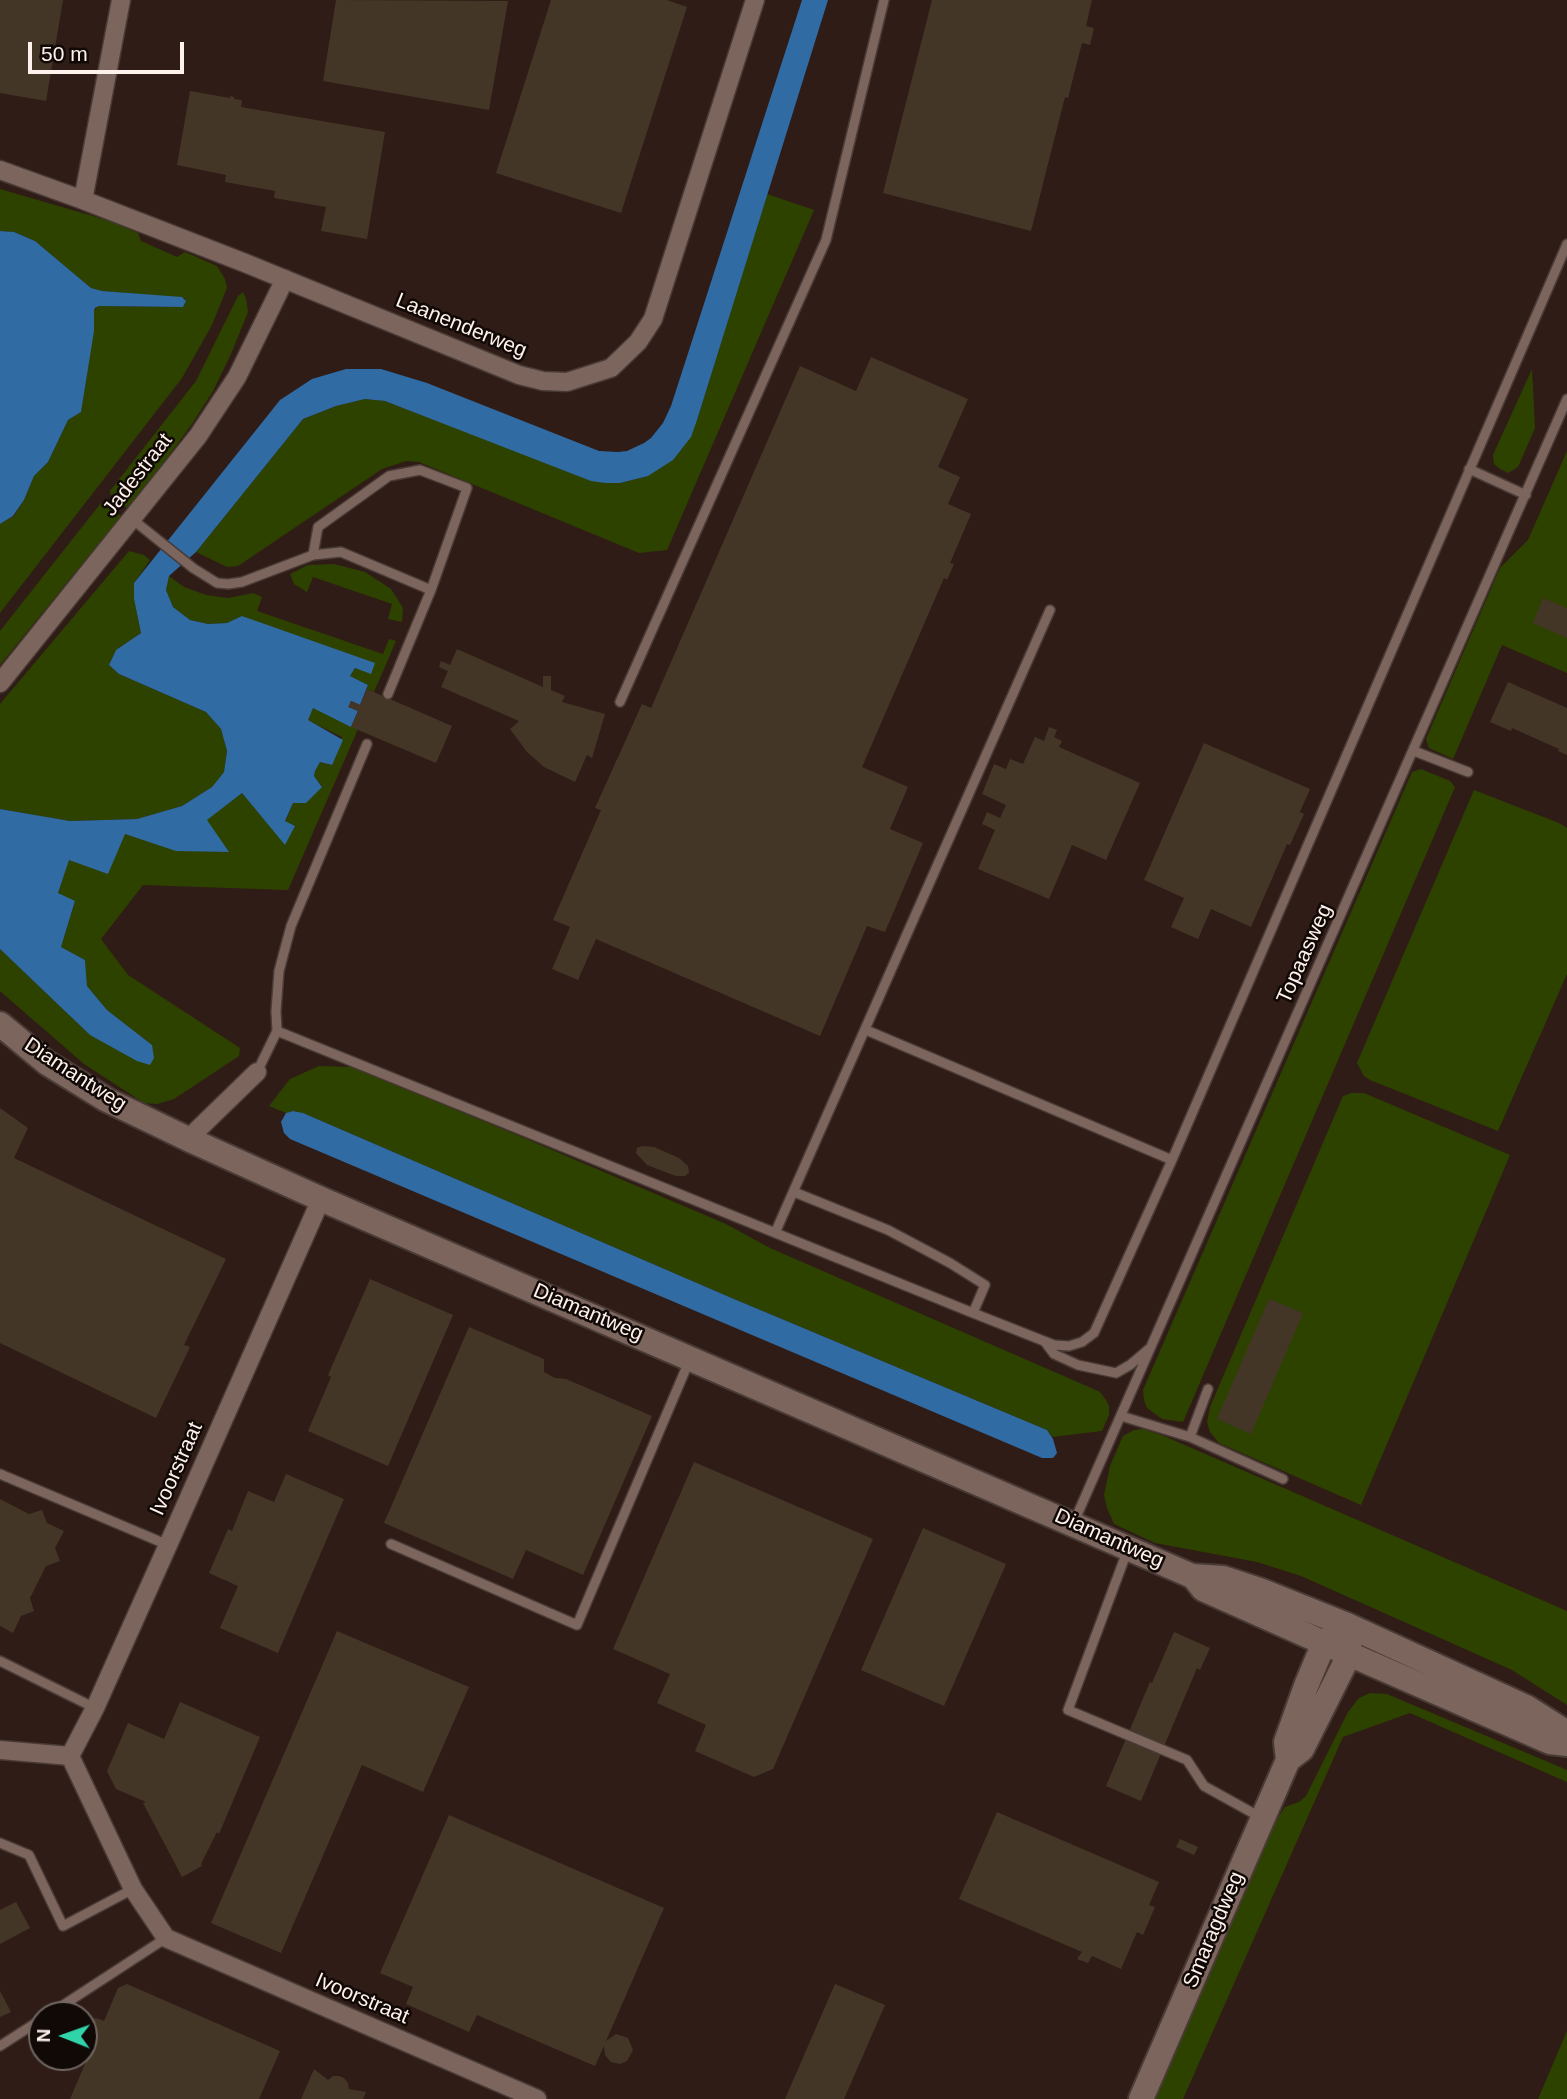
<!DOCTYPE html>
<html>
<head>
<meta charset="utf-8">
<style>
	body { margin:0 }
	#map { position:relative; width:1567px; height:2099px; overflow:hidden; background:#2f1c16; font-family:Helvetica,sans-serif }
	canvas { display:block }
	.north { position:absolute; left:28px; top:2001px; width:70px; height:70px; box-sizing:border-box; background:#110906; border:2px solid #706662; border-radius:50%; rotate:271deg; font-size:19px; font-weight:700; line-height:28px; text-align:center; color:#fff1ec }
	.north::after { content:''; display:block; margin:auto; width:24px; height:32px; background:#31d4a9; clip-path:polygon(50% 0,100% 100%,50% 72%,0 100%) }
	.scale { position:absolute; left:28px; top:42px; width:156px; height:32px; box-sizing:border-box; border:4px solid #fff1ec; border-top:0; padding-left:9px; font-size:21px; line-height:24px; white-space:nowrap; color:#fff1ec; -webkit-text-stroke:5px #110906; paint-order:stroke }
</style>
</head>
<body>
<div id="map">
<canvas width="1567" height="2099"></canvas>
<div class="north">N</div>
<div class="scale">50 m</div>
</div>
<script>
const ctx = document.querySelector('canvas').getContext('2d');
ctx.lineJoin = 'round';
function fillPath(path, color) { ctx.fillStyle = color; ctx.fill(path, 'evenodd'); }
const toPath = rows => new Path2D(rows.map(r => 'M' + r).join(''));
function trace(path, color, width, dash) { ctx.strokeStyle = color; ctx.lineWidth = width; ctx.lineCap = dash ? 'butt' : 'round'; ctx.setLineDash(dash || []); ctx.stroke(path); }
function drawText(font, color, halo, rows, align = 'center') {
  ctx.font = font + ' Helvetica,sans-serif'; ctx.lineWidth = 5; ctx.setLineDash([]); ctx.textBaseline = 'middle'; ctx.strokeStyle = halo; ctx.fillStyle = color; for (const [text, x, y, turn = 0] of rows) {
    ctx.save(); ctx.translate(x, y); ctx.rotate((+turn || 0) * Math.PI / 180); ctx.textAlign = isNaN(turn) ? turn : align; if (halo) ctx.strokeText(text, 0, 0); ctx.fillText(text, 0, 0); ctx.restore();
  }
}
const green = toPath([
	[0,189,110,221,138,233,141,241,177,257,185,252,217,266,225,279,227,288,212,325,182,378,0,613,0,524,14,516,24,500,34,476,48,462,68,420,81,412,94,324,94,310,99,306,183,307,186,301,184,298,101,291,91,288,35,241,14,232,0,231],
	[767,194,814,210,667,550,639,553,419,462,406,461,382,469,238,566,227,567,196,552,303,419,336,406,365,399,385,401,605,483,620,483,648,476,697,420],
	[243,292,246,299,248,312,231,354,213,391,192,424,161,466,127,508,110,494,110,491,196,381,238,296],
	[1532,369,1535,428,1518,467,1508,473,1500,469,1494,464,1493,455],
	[1567,451,1567,673,1502,645,1453,759,1429,748,1426,739,1500,568,1528,540],
	[101,503,105,503,121,516,0,665,0,631],
	[129,551,144,555,150,560,134,583,134,599,141,633,116,650,109,665,119,674,206,712,221,729,227,751,224,772,212,787,182,806,137,819,70,821,0,809,0,704],
	[334,564,365,572,391,589,403,608,402,622,388,619,392,604,313,577,307,592,294,584,290,574,308,565],
	[169,576,184,587,206,595,228,598,253,593,262,597,257,611,383,654,389,639,396,641,374,692,367,689,368,685,350,676,355,668,243,616,227,623,208,624,190,620,173,607,166,590],
	[313,707,358,729,288,890,143,885,101,939,128,975,240,1048,239,1056,174,1099,157,1104,144,1103,84,1064,0,991,0,949,90,1035,152,1045,107,1010,87,986,85,960,61,947,75,902,58,893,69,859,125,834,176,850,228,852,206,820,242,793,285,844,294,826,285,822,293,803,322,786,314,776,315,771,320,762,331,765,342,737,307,720],
	[1421,769,1450,781,1455,787,1183,1422,1162,1419,1147,1408,1144,1400,1143,1390,1412,772],
	[1474,790,1559,823,1567,828,1567,974,1498,1131,1370,1080,1364,1076,1357,1063],
	[319,1066,351,1067,517,1135,726,1224,770,1248,1082,1384,1100,1392,1106,1400,1109,1406,1109,1415,1102,1431,1052,1437,1047,1430,734,1299,303,1113,293,1111,286,1113,269,1106,290,1079],
	[1351,1093,1364,1093,1510,1155,1361,1505,1219,1443,1210,1432,1207,1422,1210,1407,1343,1096],
	[1143,1429,1164,1436,1567,1611,1567,1705,1512,1670,1301,1576,1257,1562,1155,1543,1114,1524,1107,1508,1104,1495,1110,1466,1123,1436,1134,1430],
	[1370,1693,1387,1694,1567,1770,1567,1782,1410,1713,1343,1737,1183,2099,1155,2099,1266,1836,1285,1807,1299,1802,1306,1796,1348,1712,1359,1698],
	[1567,2031,1567,2099,1538,2099]
]);
const water = toPath([
	[802,0,828,0,697,420,691,437,673,460,648,476,620,483,605,483,591,481,385,401,365,399,336,406,303,419,196,552,169,576,166,590,173,607,190,620,208,624,227,623,242,616,375,663,371,674,355,668,350,676,368,685,360,705,351,701,349,707,358,711,351,727,313,708,308,720,343,740,332,765,320,762,315,771,314,776,322,787,306,803,293,803,285,821,295,826,285,845,242,793,207,820,229,852,176,851,125,834,108,874,69,860,58,893,75,901,61,947,85,960,87,986,107,1010,152,1045,154,1058,150,1065,137,1061,90,1035,0,949,0,809,70,821,137,819,182,806,212,787,224,772,227,751,221,729,206,712,119,674,109,665,116,650,141,633,134,599,134,583,280,400,312,379,346,369,381,369,427,383,599,451,618,452,627,451,644,443,651,438,663,423,671,406],
	[0,231,14,232,35,241,91,288,102,291,182,297,186,301,183,307,99,306,95,308,94,310,94,331,81,412,68,420,48,462,34,476,24,500,13,516,0,524],
	[293,1111,303,1113,734,1299,1047,1430,1053,1439,1057,1453,1053,1458,1042,1458,290,1139,284,1133,281,1122,286,1113]
]);
const building = toPath([
	[0,0,63,0,46,101,0,93],
	[336,0,508,1,489,110,323,81],
	[551,0,667,0,687,7,621,213,496,173],
	[932,0,1092,0,1086,26,1094,28,1090,45,1082,43,1068,98,1065,97,1031,231,883,193],
	[190,91,230,98,230,96,234,97,234,99,242,100,241,107,385,132,367,239,321,231,326,207,274,198,275,191,225,182,226,175,177,165],
	[871,357,968,399,938,467,960,477,948,504,971,514,950,563,954,564,947,580,944,578,862,767,908,787,890,829,923,843,885,932,867,926,820,1036,596,939,578,980,552,969,570,927,553,920,601,810,595,808,642,704,651,708,800,366,856,391],
	[1543,598,1567,608,1567,638,1533,623],
	[457,649,543,687,543,676,551,676,551,690,565,696,562,702,605,714,592,758,587,755,575,782,544,767,527,752,510,729,519,721,441,687,448,671,439,667,441,661,450,665],
	[1508,682,1567,708,1567,755,1558,751,1559,749,1512,728,1511,731,1490,722],
	[367,689,452,726,436,763,351,727,358,711,348,707,351,701,360,705],
	[1049,727,1057,730,1054,737,1062,741,1059,747,1140,783,1106,860,1072,845,1049,899,978,869,995,830,982,824,987,812,1000,818,1006,805,982,794,994,764,1006,769,1010,759,1023,764,1035,737,1044,741],
	[1204,743,1310,789,1300,812,1304,814,1290,845,1287,844,1251,927,1211,909,1198,939,1171,927,1184,898,1144,880],
	[0,1108,28,1128,14,1158,226,1259,184,1345,190,1347,156,1418,0,1343],
	[642,1146,654,1147,679,1158,688,1166,689,1173,685,1176,676,1176,647,1165,636,1153,637,1148],
	[370,1279,453,1315,388,1466,308,1431,331,1377,328,1375],
	[1269,1299,1303,1313,1251,1434,1217,1419],
	[469,1327,544,1359,544,1372,555,1378,566,1379,652,1416,583,1575,526,1550,513,1579,384,1523],
	[694,1462,873,1539,773,1769,754,1777,695,1751,706,1725,657,1703,670,1674,613,1649],
	[286,1474,344,1499,278,1653,220,1628,238,1586,209,1573,228,1529,232,1531,248,1491,274,1502],
	[0,1499,29,1514,42,1510,47,1523,64,1531,55,1548,60,1561,46,1566,30,1598,34,1611,21,1616,13,1633,0,1626],
	[923,1528,1006,1564,944,1706,861,1670],
	[337,1631,469,1687,423,1792,362,1765,281,1953,211,1923],
	[1174,1632,1210,1648,1200,1670,1197,1668,1141,1801,1106,1786,1150,1682,1152,1683],
	[180,1702,260,1737,219,1834,217,1832,201,1864,202,1866,182,1877,143,1803,146,1802,116,1789,107,1771,128,1723,164,1739],
	[997,1812,1159,1882,1149,1905,1155,1907,1143,1935,1137,1932,1121,1969,1092,1956,1088,1963,1077,1959,1082,1952,959,1899],
	[449,1815,664,1908,606,2041,616,2034,628,2038,633,2050,627,2061,620,2064,611,2062,605,2055,604,2046,595,2066,477,2015,469,2032,406,2004,413,1987,380,1973],
	[1180,1839,1198,1847,1194,1855,1176,1847],
	[16,1902,30,1928,0,1944,0,1910],
	[127,1984,280,2051,259,2099,70,2099,91,2050,84,2047,86,2025,88,2021,96,2018,104,2021,118,1988],
	[835,1984,885,2005,844,2099,785,2099],
	[0,1991,11,2012,0,2017],
	[314,2069,328,2080,333,2076,339,2076,344,2078,348,2083,349,2089,366,2092,363,2099,301,2099]
]);
const lane = toPath([
	[1469,469,1526,495],
	[132,519,193,568,217,583,228,584,242,582,313,555,341,552,431,590,388,694],
	[313,555,318,527,389,476,420,470,467,488,431,590],
	[620,702,826,240,884,0],
	[1414,751,1468,772],
	[866,1030,1172,1160],
	[277,1031,973,1313,1054,1345,1069,1346,1082,1342,1094,1333,1172,1160,1567,244],
	[257,1072,277,1031,276,1011,279,971,291,926,367,744],
	[794,1192,888,1230,950,1263,985,1285,973,1313],
	[775,1233,1050,610],
	[1045,1342,1054,1354,1078,1365,1116,1373,1130,1365,1150,1348],
	[1121,1416,1190,1437,1208,1389],
	[1190,1437,1283,1479],
	[0,1474,168,1545],
	[1074,1522,1567,399],
	[391,1544,577,1625,690,1359],
	[1128,1549,1068,1710,1187,1760,1204,1786,1260,1817],
	[0,1661,95,1708],
	[0,1843,29,1855,63,1926,133,1889],
	[48,2015,166,1938],
	[0,2046,42,2019]
]);
const street = toPath([
	[0,170,83,200,245,263,519,375,543,381,567,382,611,368,638,342,653,319,755,0],
	[83,200,121,0],
	[0,683,198,436,237,377,285,279],
	[188,1139,257,1072],
	[0,1750,70,1756],
	[70,1756,95,1708,168,1545,321,1199],
	[70,1756,133,1889,166,1938,537,2099]
]);
const secondary = toPath([
	[0,1024,47,1063,107,1100,188,1139,321,1199,1192,1576,1223,1578,1262,1591,1347,1625,1528,1708,1567,1733],
	[1193,1576,1203,1589,1324,1643,1550,1742,1567,1744],
	[1288,1760,1286,1742,1306,1686,1324,1643,1335,1634],
	[1141,2099,1288,1760,1302,1749,1350,1653,1347,1625]
]);
const streetNames = [
	["Laanenderweg",461,326,22],
	["Jadestraat",138,475,-52],
	["Topaasweg",1305,954,-66],
	["Diamantweg",75,1075,33],
	["Diamantweg",588,1313,23],
	["Ivoorstraat",177,1469,-66],
	["Diamantweg",1109,1539,24],
	["Smaragdweg",1214,1930,-67],
	["Ivoorstraat",362,1999,23]
];
fillPath(green, '#2e4200');
fillPath(water, '#306ba3');
fillPath(building, '#443627');
trace(lane, '#493a36', 12);
trace(street, '#493a36', 21);
trace(secondary, '#493a36', 28);
trace(lane, '#7b655d', 9);
trace(street, '#7b655d', 18);
trace(secondary, '#7b655d', 24);
drawText('21px', '#fff1ec', '#110906', streetNames);
</script>
</body>
</html>
